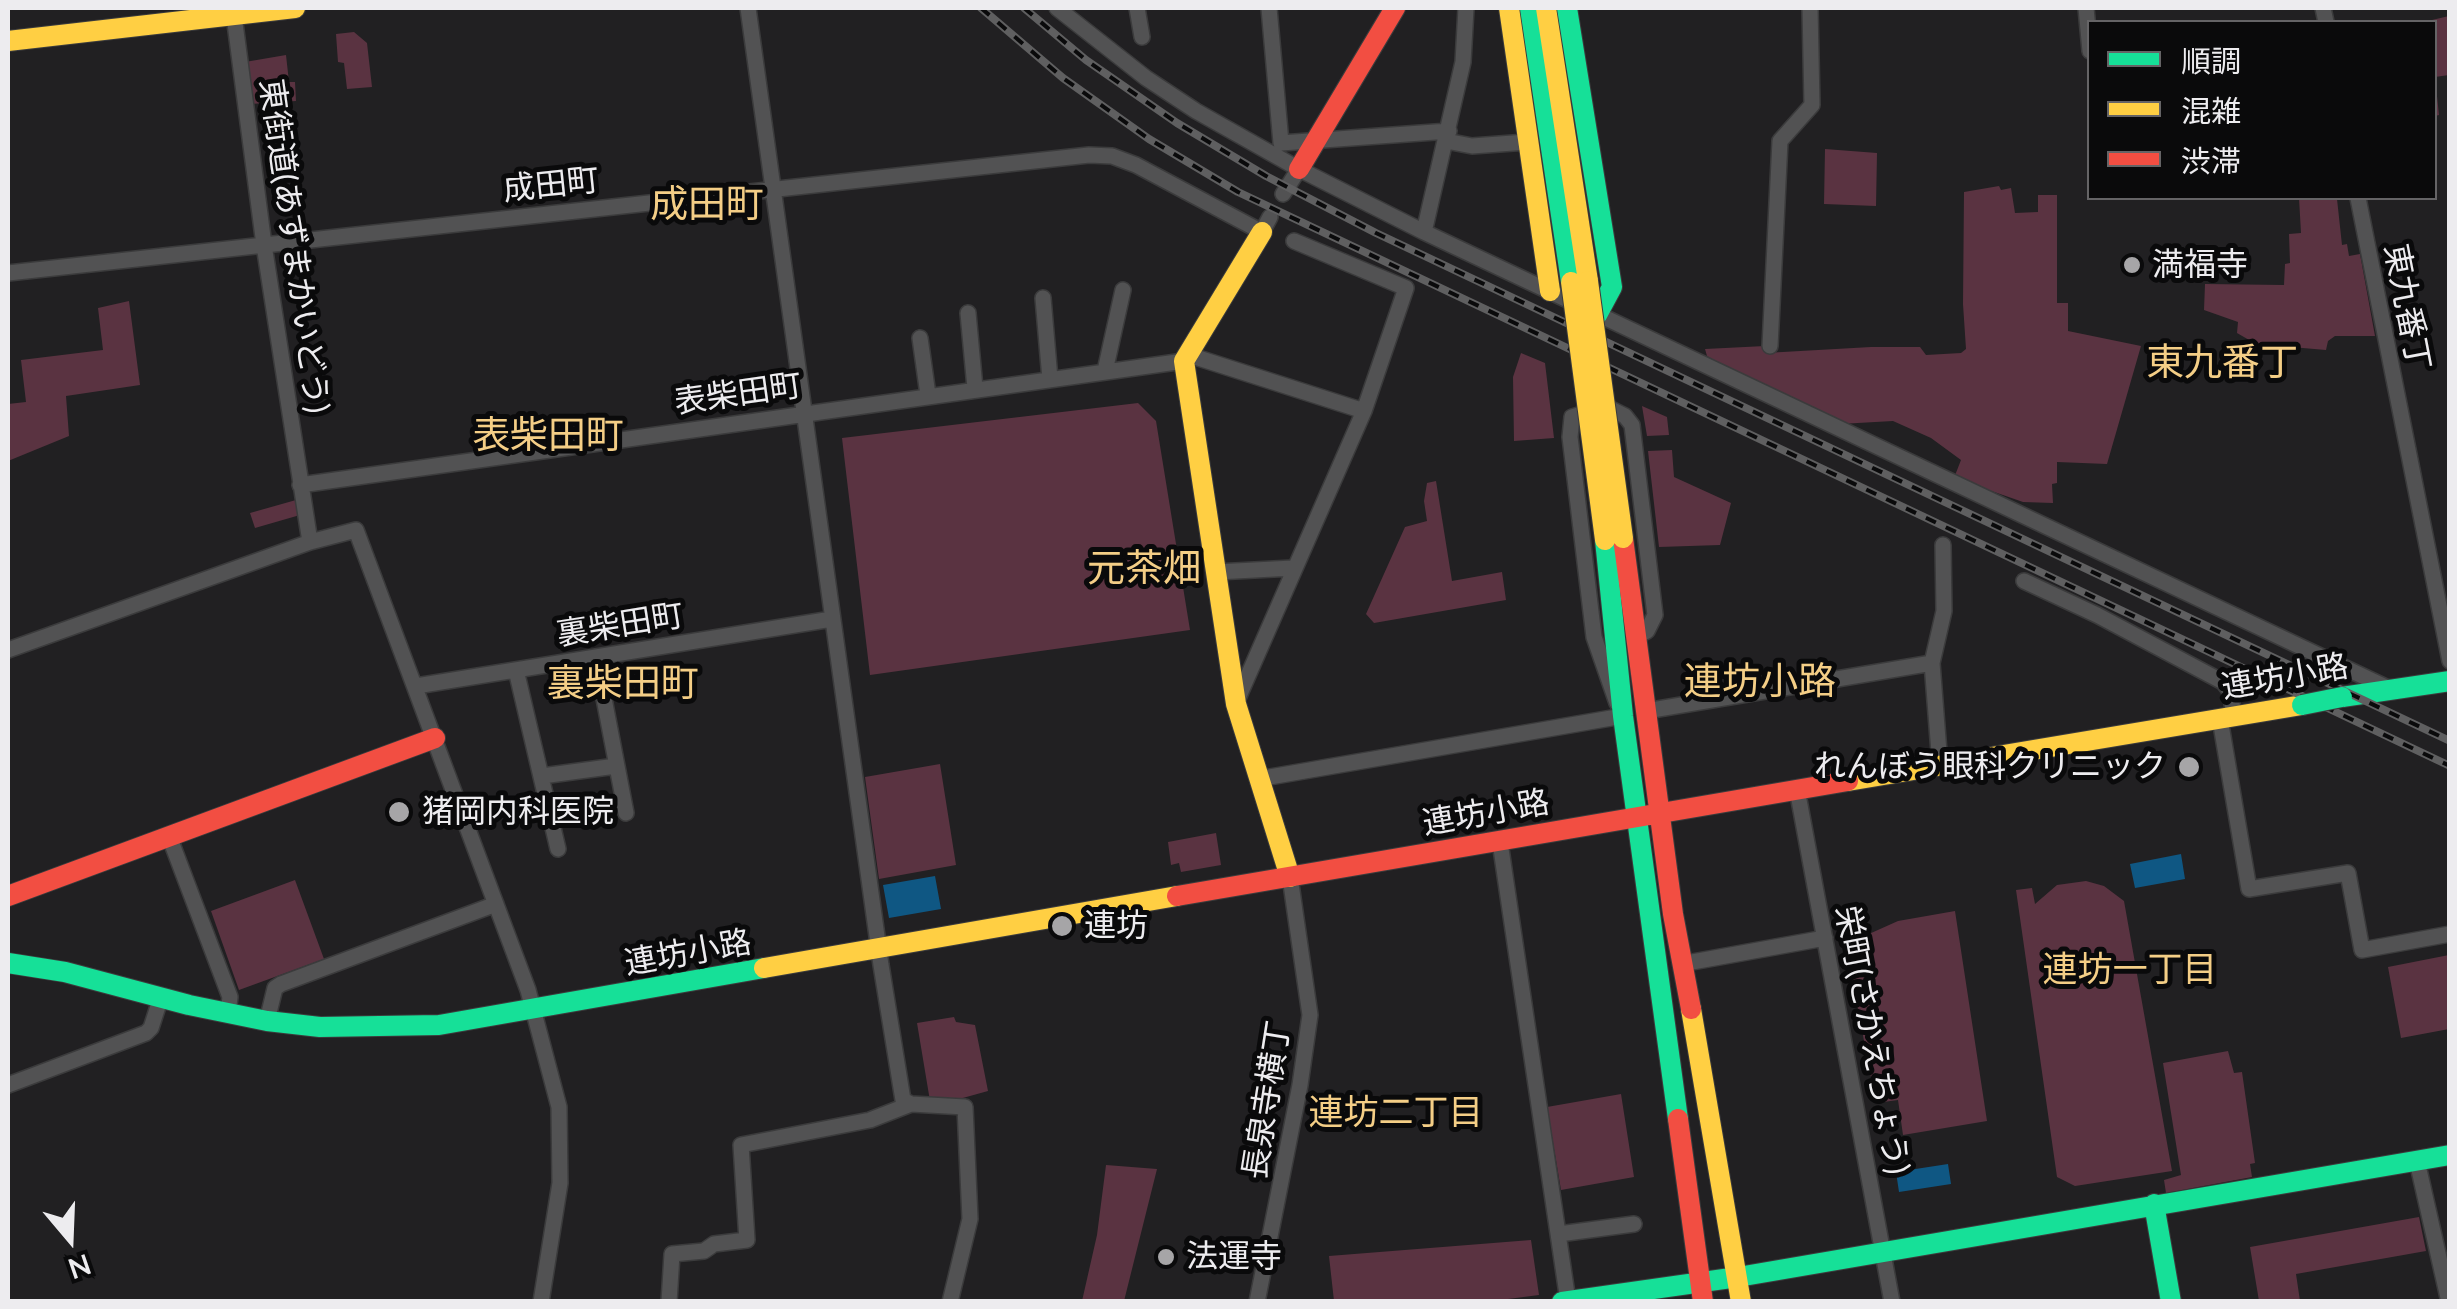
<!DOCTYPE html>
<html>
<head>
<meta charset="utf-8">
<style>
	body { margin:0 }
	#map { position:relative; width:2457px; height:1309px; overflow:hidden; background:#212022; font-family:Lato,"Noto Sans JP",sans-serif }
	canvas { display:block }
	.frame { position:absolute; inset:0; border:10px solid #edecef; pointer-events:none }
	.legend { position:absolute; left:2087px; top:20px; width:350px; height:180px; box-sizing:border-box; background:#0a0a0b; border:2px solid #656466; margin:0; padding:12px 18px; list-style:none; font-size:30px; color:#edecef }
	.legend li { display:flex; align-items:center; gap:20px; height:50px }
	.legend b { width:50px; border:2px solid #656466 }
	.north { position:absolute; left:20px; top:1189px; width:100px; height:100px; -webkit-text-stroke:8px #0a0a0b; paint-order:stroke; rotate:161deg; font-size:28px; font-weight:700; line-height:40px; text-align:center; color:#edecef }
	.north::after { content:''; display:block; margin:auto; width:35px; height:45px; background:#edecef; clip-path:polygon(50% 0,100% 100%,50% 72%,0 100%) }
</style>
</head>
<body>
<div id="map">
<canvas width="2457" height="1309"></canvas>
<div class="frame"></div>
<ul class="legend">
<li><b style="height:12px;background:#16e098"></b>順調</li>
<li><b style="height:12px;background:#ffcf43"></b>混雑</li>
<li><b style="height:12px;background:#f24e42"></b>渋滞</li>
</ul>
<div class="north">N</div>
</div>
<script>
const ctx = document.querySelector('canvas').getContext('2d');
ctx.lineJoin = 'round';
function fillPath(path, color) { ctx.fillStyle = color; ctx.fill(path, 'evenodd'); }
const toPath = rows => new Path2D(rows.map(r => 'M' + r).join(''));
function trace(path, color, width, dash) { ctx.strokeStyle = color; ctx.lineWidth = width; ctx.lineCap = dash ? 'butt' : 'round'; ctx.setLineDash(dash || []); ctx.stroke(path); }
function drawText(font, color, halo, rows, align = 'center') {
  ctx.font = font + ' Lato,"Noto Sans JP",sans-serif'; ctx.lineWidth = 10; ctx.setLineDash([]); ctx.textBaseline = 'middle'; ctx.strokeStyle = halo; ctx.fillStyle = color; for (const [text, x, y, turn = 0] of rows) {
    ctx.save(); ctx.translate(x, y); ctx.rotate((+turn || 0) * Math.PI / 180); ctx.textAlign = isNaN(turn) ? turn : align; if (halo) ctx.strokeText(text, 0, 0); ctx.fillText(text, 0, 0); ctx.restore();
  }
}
const green = toPath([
	[2449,16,2449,75,2435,77,2439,115,2435,116,2432,20],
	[354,32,367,43,372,87,347,89,344,63,338,62,336,34],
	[286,55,289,82,295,82,296,101,250,104,245,62],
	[1825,149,1877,153,1876,206,1824,204],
	[1999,186,2001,190,2011,188,2015,213,2038,212,2038,195,2057,195,2057,303,2068,303,2068,331,2141,346,2107,464,2057,462,2057,483,2052,484,2053,503,2023,502,1954,478,1961,460,1931,438,1893,421,1840,424,1742,377,1707,356,1705,349,1765,346,1765,353,1871,347,1920,347,1926,355,1961,353,1966,349,1963,304,1964,192],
	[2299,198,2337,199,2342,245,2347,244,2349,256,2360,254,2375,336,2335,336,2328,341,2326,350,2256,344,2237,333,2238,322,2204,310,2205,284,2284,285,2285,264,2290,263,2289,234,2301,233],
	[129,301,140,385,66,396,69,436,8,461,8,404,26,402,21,360,103,350,98,308],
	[1521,353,1545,363,1554,438,1514,441,1513,377],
	[1138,403,1156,421,1190,630,870,675,842,438],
	[1642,406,1667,417,1669,435,1647,436],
	[1672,450,1674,477,1731,503,1720,545,1659,547,1648,451],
	[1436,481,1452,581,1502,572,1506,600,1374,623,1366,614,1405,527,1427,521,1424,501,1427,483],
	[296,500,300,515,255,528,250,513],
	[940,764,956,865,879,879,865,777],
	[1216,833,1221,865,1181,872,1179,863,1171,865,1168,842],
	[295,880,324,959,239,990,211,911],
	[2086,881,2104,886,2124,901,2172,1171,2075,1186,2057,1177,2016,890,2032,888,2035,904,2057,885],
	[1955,911,1987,1121,1903,1135,1898,1100,1876,1103,1848,958,1860,953,1860,938,1898,921],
	[2449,955,2449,1029,2401,1038,2388,967],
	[954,1017,956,1022,975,1025,988,1091,952,1101,930,1101,917,1023],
	[2228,1051,2234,1073,2242,1072,2255,1163,2250,1164,2252,1177,2166,1193,2164,1180,2181,1175,2163,1063],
	[1621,1094,1634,1177,1561,1190,1547,1107],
	[1106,1165,1157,1169,1124,1301,1082,1301,1097,1235],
	[2419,1217,2426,1251,2296,1274,2300,1301,2259,1301,2250,1247],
	[1531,1240,1539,1295,1485,1302,1334,1301,1329,1256]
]);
const water = toPath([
	[2181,854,2185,879,2135,888,2130,864],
	[935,876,941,909,889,918,883,885],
	[1948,1164,1951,1184,1899,1192,1896,1172]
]);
const street = toPath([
	[233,8,264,245,310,542],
	[748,8,881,965,903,1100,911,1104],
	[1057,8,1146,78,1196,111,1299,169,1424,232,2392,690],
	[1137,8,1142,37],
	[1269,8,1281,143,1449,131],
	[2086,8,2090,51],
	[2323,8,2326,22],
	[1446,141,1472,146,1527,142],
	[1283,194,1299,169],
	[2358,198,2450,661],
	[1424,232,1463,62,1466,8],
	[8,273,1089,155,1112,156,1136,165,1262,232,1270,217],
	[1043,298,1050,379],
	[968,313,975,388],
	[920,338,928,395],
	[1770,346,1780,141,1812,105,1810,8],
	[1189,355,1364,411],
	[1105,371,1123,290],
	[300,485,1184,361],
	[1216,572,1293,568],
	[2024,581,2097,615,2223,682,2230,691,2234,716],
	[8,650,310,542,356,530,528,990,559,1107,560,1183,541,1302],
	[596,657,626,813],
	[516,670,558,849],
	[416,686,832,619],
	[1236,703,1364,411,1406,288,1294,241],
	[1617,703,1594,637,1570,437,1572,417,1598,409,1613,410,1625,416,1632,425,1655,615,1647,631,1637,636],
	[1646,711,1932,663],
	[2220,719,2249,889,2348,873,2362,950,2450,934],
	[1940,765,1932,663,1944,611,1943,545],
	[542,776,616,766],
	[1258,779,1623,716],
	[1797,789,1892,1302],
	[169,836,230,997,228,1013],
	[1500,842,1568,1301],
	[1681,964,1825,938],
	[267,1021,275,988,281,984,496,904],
	[8,1085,146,1033,151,1028,161,997],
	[2417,1161,2449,1302],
	[1559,1234,1634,1224],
	[669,1302,672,1254,704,1251,714,1244,747,1240,741,1145,870,1120,911,1104,965,1107,970,1219,950,1302],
	[1257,1302,1300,1085,1310,1015,1290,877]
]);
const fast = toPath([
	[1530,8,1571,282],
	[1567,8,1612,287,1597,315],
	[1605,540,1623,716,1678,1119],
	[2342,697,2450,681],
	[8,963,65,972,189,1005,267,1021,320,1027,439,1025,764,968],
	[2154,1204,2171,1302],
	[1562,1302,1738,1277,2450,1155]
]);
const slow = toPath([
	[1509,8,1550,291],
	[1546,8,1588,281],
	[8,41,295,8],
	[1262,232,1184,361,1236,704,1290,877],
	[1848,781,2302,705],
	[764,968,1177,896],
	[1691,1009,1741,1302]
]);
const jam = toPath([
	[1299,169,1395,8],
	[1623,538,1673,914,1691,1009],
	[8,896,435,738],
	[1177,896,1848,781],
	[1678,1119,1703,1302]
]);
const rail = toPath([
	[981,8,1063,78,1149,139,1238,192,2450,766],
	[1024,8,1086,60,1177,123,1266,176,1376,233,2450,741]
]);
const fastBridge = toPath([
	[2302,705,2342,697]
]);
const slowBridge = toPath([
	[1588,281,1623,538],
	[1571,282,1605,540]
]);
const markers = [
	[2132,265,10,"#a6a5a7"],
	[2189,767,12,"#a6a5a7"],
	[399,812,12,"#a6a5a7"],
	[1062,926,12,"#a6a5a7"],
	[1166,1257,10,"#a6a5a7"]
];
const streetNames = [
	["成田町",551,185,-6],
	["東街道(あずまかいどう)",294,246,82],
	["東九番丁",2407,307,79],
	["表柴田町",738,394,-8],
	["裏柴田町",620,625,-9],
	["連坊小路",2285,677,-10],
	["連坊小路",1486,813,-10],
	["連坊小路",688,953,-10],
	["栄町(さかえちょう)",1872,1040,79],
	["長泉寺横丁",1267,1100,-81]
];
const poiNames = [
	["満福寺",2152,265],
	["れんぼう眼科クリニック",2166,767,"right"],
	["猪岡内科医院",422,812],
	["連坊",1084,926],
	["法運寺",1186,1257]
];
const neighbourhoodNames = [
	["連坊一丁目",2130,970],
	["連坊二丁目",1396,1113]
];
const quarterNames = [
	["成田町",707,205],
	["東九番丁",2222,363],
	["表柴田町",548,436],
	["元茶畑",1144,569],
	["連坊小路",1760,682],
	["裏柴田町",623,684]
];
fillPath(green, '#5a3341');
fillPath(water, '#0f5783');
trace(street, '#3b3b3c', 18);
trace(fast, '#3b3b3c', 22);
trace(slow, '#3b3b3c', 22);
trace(jam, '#3b3b3c', 22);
trace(street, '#525253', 15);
trace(fast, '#16e098', 20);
trace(slow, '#ffcf43', 20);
trace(jam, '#f24e42', 20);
trace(rail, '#5f5f60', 8);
trace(rail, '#0a0a0b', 4, [11]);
trace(fastBridge, '#3b3b3c', 22, []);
trace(slowBridge, '#3b3b3c', 22, []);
trace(fastBridge, '#16e098', 20);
trace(slowBridge, '#ffcf43', 20);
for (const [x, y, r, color] of markers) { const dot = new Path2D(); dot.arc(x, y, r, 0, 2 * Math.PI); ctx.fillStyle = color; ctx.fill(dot); trace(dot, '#0a0a0b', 4); }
drawText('32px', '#edecef', '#0a0a0b', streetNames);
drawText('32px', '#edecef', '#0a0a0b', poiNames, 'left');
drawText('35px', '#f4ce86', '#0a0a0b', neighbourhoodNames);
drawText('38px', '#f4ce86', '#0a0a0b', quarterNames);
</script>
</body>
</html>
